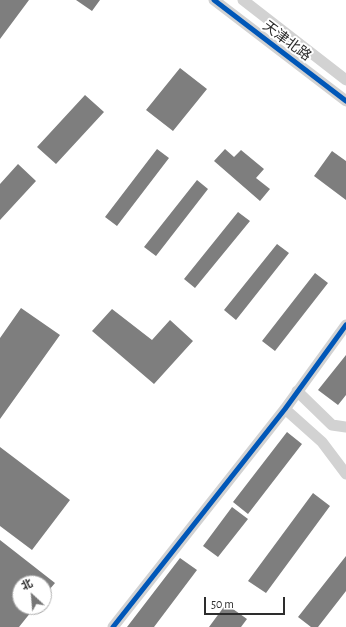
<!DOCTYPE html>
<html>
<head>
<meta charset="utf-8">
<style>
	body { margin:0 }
	#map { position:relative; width:346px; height:627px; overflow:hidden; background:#fff; font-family:"Alegreya Sans","Noto Sans SC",sans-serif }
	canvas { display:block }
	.north { position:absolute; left:12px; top:575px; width:40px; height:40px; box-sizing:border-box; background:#fff; border:1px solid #ababab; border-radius:50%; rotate:334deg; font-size:11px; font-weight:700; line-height:16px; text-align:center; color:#2d2d2d }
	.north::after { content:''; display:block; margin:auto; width:14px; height:18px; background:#767676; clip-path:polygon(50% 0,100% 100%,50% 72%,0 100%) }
	.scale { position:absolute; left:204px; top:597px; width:81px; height:18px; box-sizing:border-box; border:2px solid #2d2d2d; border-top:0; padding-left:5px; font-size:12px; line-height:14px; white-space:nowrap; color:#2d2d2d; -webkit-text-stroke:3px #fff; paint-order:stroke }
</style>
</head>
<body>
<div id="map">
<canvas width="346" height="627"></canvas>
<div class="north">北</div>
<div class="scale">50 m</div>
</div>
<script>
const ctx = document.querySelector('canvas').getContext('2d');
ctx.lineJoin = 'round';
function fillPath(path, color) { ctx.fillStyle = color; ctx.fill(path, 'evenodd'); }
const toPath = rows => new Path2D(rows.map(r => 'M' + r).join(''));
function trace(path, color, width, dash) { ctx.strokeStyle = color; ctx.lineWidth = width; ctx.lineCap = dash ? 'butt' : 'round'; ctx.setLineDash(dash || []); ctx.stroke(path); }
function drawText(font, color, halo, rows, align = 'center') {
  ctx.font = font + ' "Alegreya Sans","Noto Sans SC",sans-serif'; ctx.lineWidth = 4; ctx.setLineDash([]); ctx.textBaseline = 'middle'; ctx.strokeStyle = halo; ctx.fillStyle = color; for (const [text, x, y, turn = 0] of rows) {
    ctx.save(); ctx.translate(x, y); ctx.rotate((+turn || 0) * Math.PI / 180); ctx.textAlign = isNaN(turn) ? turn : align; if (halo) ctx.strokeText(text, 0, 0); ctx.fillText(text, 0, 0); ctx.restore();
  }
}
const building = toPath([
	[0,0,29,0,0,39],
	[76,0,100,0,92,11],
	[180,68,207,89,173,131,146,110],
	[85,95,104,112,56,164,37,147],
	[157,149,169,158,117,226,105,217],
	[225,149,234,157,241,150,264,169,256,178,270,189,260,201,214,161],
	[332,151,346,161,346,200,314,176],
	[18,164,36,181,0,220,0,184],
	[197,180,208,189,156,256,144,247],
	[238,212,250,221,195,288,184,279],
	[277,244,289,253,236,320,224,310],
	[315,273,328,283,275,351,262,341],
	[21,308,60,335,0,419,0,338],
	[112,309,152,340,170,320,193,341,154,384,92,331],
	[346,355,346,395,338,405,318,390],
	[287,432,302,444,248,514,233,502],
	[0,447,70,500,32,550,0,526],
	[313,493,330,506,266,593,248,581],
	[232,507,248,519,218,557,203,546],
	[0,540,55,583,44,596,44,583,20,583,20,607,35,607,19,627,0,627],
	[346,556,346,591,318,627,311,627,298,617],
	[180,558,197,570,154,627,127,627],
	[226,604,247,619,241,627,209,627]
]);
const minor = toPath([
	[214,0,346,101],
	[243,0,346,80],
	[297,391,332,425,346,427],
	[285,409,322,442,346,474],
	[113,627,285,409,346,325]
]);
const cycleway = toPath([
	[214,0,346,101],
	[113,627,285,409,346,325]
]);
const streetNames = [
	["天津北路",287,41,37]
];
fillPath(building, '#7e7e7e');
trace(minor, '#d2d2d2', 11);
trace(cycleway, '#0057b8', 5);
drawText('14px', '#2d2d2d', '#fff', streetNames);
</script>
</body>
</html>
